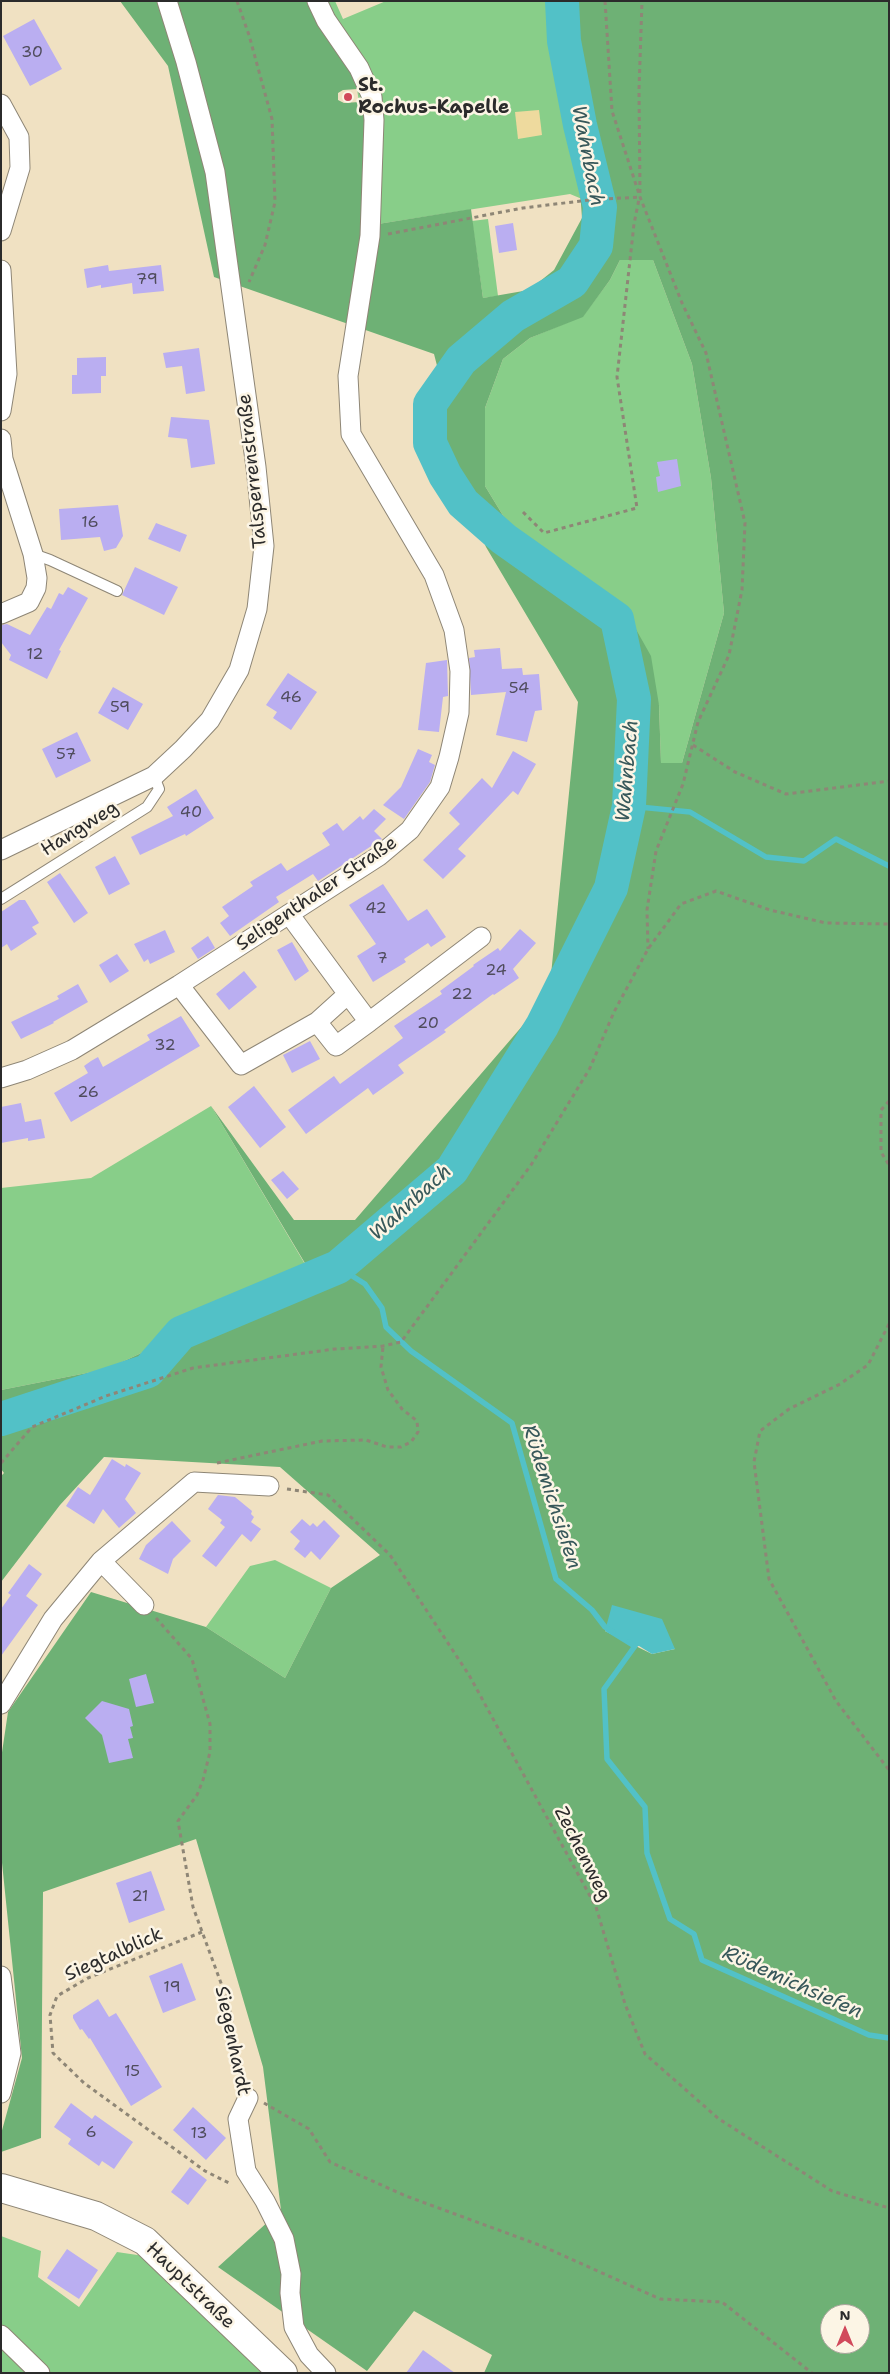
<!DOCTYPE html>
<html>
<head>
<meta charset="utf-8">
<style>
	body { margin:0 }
	#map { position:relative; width:890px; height:2374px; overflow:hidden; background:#f0e1c2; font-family:"Shantell Sans",sans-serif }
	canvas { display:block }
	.frame { position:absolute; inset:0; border:2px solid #2b2b2b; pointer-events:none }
	.north { position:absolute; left:820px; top:2304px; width:50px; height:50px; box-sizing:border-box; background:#fcf5e5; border:1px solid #a8a49b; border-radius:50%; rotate:0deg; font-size:14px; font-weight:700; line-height:20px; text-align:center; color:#2b2b2b }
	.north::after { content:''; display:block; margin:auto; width:18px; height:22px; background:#d1495b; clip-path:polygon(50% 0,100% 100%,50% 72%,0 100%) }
</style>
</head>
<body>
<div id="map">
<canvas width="890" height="2374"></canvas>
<div class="frame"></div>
<div class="north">N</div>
</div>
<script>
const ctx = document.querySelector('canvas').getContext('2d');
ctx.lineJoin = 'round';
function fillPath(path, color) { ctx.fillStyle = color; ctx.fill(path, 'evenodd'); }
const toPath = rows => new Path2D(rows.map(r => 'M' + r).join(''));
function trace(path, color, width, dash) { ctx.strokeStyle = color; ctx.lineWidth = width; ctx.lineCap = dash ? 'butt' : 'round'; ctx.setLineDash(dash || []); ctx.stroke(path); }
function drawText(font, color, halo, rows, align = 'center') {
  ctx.font = font + ' "Shantell Sans",sans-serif'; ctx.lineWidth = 5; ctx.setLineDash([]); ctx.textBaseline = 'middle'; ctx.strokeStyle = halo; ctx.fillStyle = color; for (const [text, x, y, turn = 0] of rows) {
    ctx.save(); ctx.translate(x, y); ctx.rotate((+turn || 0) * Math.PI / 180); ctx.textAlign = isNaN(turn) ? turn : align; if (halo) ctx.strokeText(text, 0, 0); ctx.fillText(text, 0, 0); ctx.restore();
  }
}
const green = toPath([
	[323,1,335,1,343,19,386,1,566,1,582,199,570,194,378,224,380,156,359,102,357,89],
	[488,219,498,296,483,298,472,221],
	[620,260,653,260,692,364,711,478,724,613,682,763,661,764,659,705,566,570,510,527,485,486,485,408,503,359,530,338,583,316,610,280],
	[211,1106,318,1286,229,1312,107,1369,1,1390,1,1188,91,1178],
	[275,1560,331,1588,285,1678,206,1627,250,1566],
	[1,2236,41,2251,38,2277,79,2307,117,2252,144,2256,268,2373,1,2373]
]);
const forest = toPath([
	[120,1,323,1,358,89,343,90,338,93,338,100,344,103,359,102,380,156,378,224,471,209,483,298,529,290,554,270,582,218,566,1,889,1,889,2373,484,2373,492,2355,414,2311,367,2371,218,2267,281,2210,263,2067,196,1839,43,1892,41,2138,1,2152,1,2134,22,2058,1,1853,1,1759,8,1712,91,1592,206,1627,285,1678,331,1588,380,1555,280,1467,104,1457,60,1505,1,1582,1,1476,4,1473,1,1469,1,1390,107,1369,229,1312,318,1285,211,1106,294,1220,355,1220,549,995,578,702,486,547,446,450,443,389,434,354,214,277,168,66],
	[620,260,653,260,692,364,711,478,724,613,682,763,661,763,659,705,651,656,629,617,510,527,485,486,485,408,503,359,530,338,583,317,610,280],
	[607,1625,675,1649,652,1654,605,1631],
	[830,2314,860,2314,860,2344,830,2344]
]);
const sand = toPath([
	[539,110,542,135,518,139,515,112]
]);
const water = toPath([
	[612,1605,662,1619,675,1649,652,1654,639,1646,631,1647,605,1631]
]);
const stream = toPath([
	[629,806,690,812,766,857,804,861,836,839,889,866],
	[338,1267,365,1284,382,1308,386,1327,411,1351,512,1423,556,1579,592,1610,605,1627,613,1632],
	[629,1642,635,1646,604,1689,607,1759,645,1807,647,1853,670,1919,694,1934,702,1960,869,2035,889,2038]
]);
const river = toPath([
	[1,1419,148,1371,181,1333,338,1267,452,1170,542,1026,611,888,629,806,634,699,617,619,504,539,463,503,445,475,430,443,430,404,461,360,513,316,572,282,596,246,600,207,580,125,564,41,562,1]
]);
const building = toPath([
	[34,19,62,69,30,86,3,36],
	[513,223,517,250,499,253,495,226],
	[108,265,109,271,161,265,164,291,133,294,132,283,101,288,101,285,87,288,84,269],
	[199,348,205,391,186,394,182,366,166,368,163,353],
	[106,357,106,376,101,376,101,393,72,394,72,375,77,375,77,358],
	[171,417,209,420,215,464,191,468,187,439,168,437],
	[677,459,681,486,658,492,656,477,660,476,657,462],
	[118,505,123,536,116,548,104,551,100,537,61,540,59,509],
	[156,523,187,535,180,552,148,539],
	[135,567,178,587,164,615,122,595],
	[68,587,88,598,59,650,61,651,47,679,9,660,11,655,1,642,1,625,7,624,30,635,47,607,51,609,59,593,63,595],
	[500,648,502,669,522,668,523,675,539,674,542,710,535,711,527,742,496,735,506,692,471,695,469,658,475,657,474,650],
	[447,660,448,696,443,697,439,732,418,730,426,663],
	[288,673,317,692,291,730,273,718,277,712,266,705],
	[113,687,143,704,128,730,98,713],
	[77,732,91,761,56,778,42,749],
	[418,749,432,755,429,762,435,765,430,782,404,819,383,805,401,787],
	[513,751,536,764,518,795,513,791,458,849,466,856,443,879,423,860,460,824,449,813,482,778,492,788],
	[196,789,214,818,186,836,185,834,140,855,131,837,173,816,167,807],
	[374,809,386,819,374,831,382,839,318,881,313,874,276,897,279,902,230,936,220,923,229,916,222,907,253,886,250,882,281,863,287,871,330,845,322,833,337,823,343,831,360,816,363,820],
	[115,856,130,884,109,895,95,867],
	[60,873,88,913,74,923,47,882],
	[383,884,408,921,427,909,446,937,431,947,428,943,404,959,406,962,373,982,357,956,376,944,349,905],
	[19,900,25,900,39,923,32,927,37,934,11,951,7,944,1,948,1,912],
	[520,929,536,943,513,969,519,978,494,995,493,994,444,1030,446,1032,398,1065,404,1073,373,1095,368,1088,306,1134,288,1110,334,1076,340,1084,403,1038,394,1026,442,994,440,991,474,966,473,965,498,948,500,951],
	[165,930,175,952,150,964,148,959,144,962,134,944],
	[208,936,215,948,198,959,191,948],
	[292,942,309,971,295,981,277,950],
	[117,954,129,971,110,983,99,965],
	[244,971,257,987,229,1010,216,994],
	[78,984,88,1002,53,1022,54,1023,21,1039,11,1022,59,999,57,996],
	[181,1016,200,1046,71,1122,54,1093,88,1073,84,1066,91,1061,98,1057,103,1067,150,1040,147,1035],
	[310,1041,320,1059,292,1073,283,1055],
	[254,1086,286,1127,260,1148,228,1107],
	[21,1103,25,1122,41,1119,45,1138,28,1141,28,1138,1,1143,1,1107],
	[283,1171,299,1189,287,1199,271,1180],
	[112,1459,125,1467,126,1464,141,1473,125,1499,136,1513,119,1528,103,1509,94,1524,66,1506,78,1487,90,1495],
	[218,1495,235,1497,252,1511,251,1514,254,1517,251,1522,261,1529,251,1542,242,1534,216,1567,202,1556,225,1527,220,1523,222,1520,208,1509],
	[302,1519,310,1526,313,1523,317,1527,324,1520,340,1536,320,1560,311,1551,305,1558,294,1549,300,1541,290,1532],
	[172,1521,191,1541,173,1559,168,1574,139,1559,146,1545],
	[29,1564,42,1574,26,1596,38,1605,1,1656,1,1609,11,1595,8,1593],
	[146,1674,154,1703,136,1707,129,1679],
	[102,1701,129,1709,133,1726,130,1727,133,1738,128,1739,133,1758,109,1763,102,1735,85,1718],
	[151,1871,165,1910,129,1923,116,1883],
	[182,1963,196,2000,163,2013,149,1976],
	[98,1999,109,2017,116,2013,162,2087,131,2106,90,2038,89,2039,82,2029,80,2030,73,2018,73,2015],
	[71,2103,92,2119,95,2115,133,2142,114,2169,102,2161,99,2166,68,2144,71,2139,54,2127],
	[193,2107,226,2138,206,2160,173,2130],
	[190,2167,207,2180,188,2205,171,2192],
	[67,2249,98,2270,79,2299,47,2278],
	[423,2350,455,2373,406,2373]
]);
const path = toPath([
	[237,1,249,35,272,119,275,202,265,245,249,282],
	[605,1,612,111,640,197,682,303,706,353,745,523,742,590,729,655,698,722,683,784,656,851,647,910,648,949],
	[640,193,639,90,642,1],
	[388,234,523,208,589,200,640,197],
	[523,512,544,533,637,508,617,377,634,224,639,199],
	[693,745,735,772,786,794,889,781],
	[889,1101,881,1110,881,1152,889,1165],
	[889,1324,868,1365,840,1384,789,1409,760,1431,754,1462,769,1579,836,1701,889,1770],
	[1,1463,32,1427,106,1396,193,1368,335,1349,383,1346,401,1342,531,1165,590,1068,614,1012,648,949,681,904,716,891,770,910,826,923,889,924],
	[217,1463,322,1441,366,1440,387,1447,401,1447,411,1442,418,1432,417,1421,402,1409,388,1390,381,1367,383,1346],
	[287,1489,328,1495,390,1555,469,1675,596,1907,625,2004,645,2054,719,2119,832,2191,889,2208],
	[156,1618,192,1659,210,1724,210,1752,203,1780,197,1795,178,1821,193,1907,228,2002,244,2082],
	[202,1932,88,1978,57,1996,50,2015,53,2053,84,2083,205,2171,231,2184],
	[264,2103,309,2129,330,2162,406,2196,542,2246,660,2299,722,2302,812,2373]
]);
const service = toPath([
	[33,554,50,560,117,591],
	[1,899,147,807,159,789,154,776]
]);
const minor = toPath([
	[1,104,19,137,20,168,1,231],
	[1,270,7,374,1,411],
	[1,439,3,459,33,554,37,578,36,588,29,602,1,614],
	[1,850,154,776,183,749,210,720,239,670,257,609,264,546,256,467,215,172,186,62,167,1],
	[179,985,241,1065,317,1022,348,994,289,914],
	[348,994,369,1022,481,937],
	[317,1022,336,1046,369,1022],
	[1,1078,27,1070,72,1050,179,985,379,856,410,830,440,787,449,757,459,713,460,671,454,630,434,575,351,434,348,376,370,236,374,120,372,97,359,68,326,20,317,1],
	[101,1561,144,1605],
	[1,1704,53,1619,101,1561,194,1482,269,1486],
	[1,1976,11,2053,1,2093],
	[248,2098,238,2119,246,2171,265,2201,284,2239,291,2274,290,2293,294,2327,309,2355,326,2373],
	[1,2335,40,2373]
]);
const secondary = toPath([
	[1,2188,96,2216,145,2241,283,2373]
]);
const markers = [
	[348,97,5,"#d1495b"]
];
const numberNames = [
	["30",32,53],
	["79",147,280],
	["16",90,523],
	["12",35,655],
	["54",519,689],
	["46",291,698],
	["59",120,708],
	["57",66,755],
	["40",191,813],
	["42",376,909],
	["7",382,959],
	["24",496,971],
	["22",462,995],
	["20",428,1024],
	["32",165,1046],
	["26",88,1093],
	["21",140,1897],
	["19",172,1988],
	["15",132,2072],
	["6",91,2133],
	["13",199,2134]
];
const poiNames = [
	["St.",358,86],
	["Rochus-Kapelle",358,108]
];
const streetNames = [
	["Talsperrenstraße",253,471,-96],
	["Hangweg",80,829,-32],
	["Seligenthaler Straße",317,894,-34],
	["Zechenweg",582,1854,63],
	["Siegtalblick",114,1955,-24],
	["Siegenhardt",232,2041,78],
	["Hauptstraße",190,2286,44]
];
const waterNames = [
	["Wahnbach",587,156,79],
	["Wahnbach",628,771,-85],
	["Wahnbach",411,1203,-42],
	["Rüdemichsiefen",551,1497,72],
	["Rüdemichsiefen",792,1983,24]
];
fillPath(green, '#88ce89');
fillPath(forest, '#6eb175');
fillPath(sand, '#eeda9e');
fillPath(water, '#52c1c7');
trace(stream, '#52c1c7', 5.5);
trace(river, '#52c1c7', 34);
fillPath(building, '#baaef1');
trace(service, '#8e8676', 12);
trace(minor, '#8e8676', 21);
trace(secondary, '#8e8676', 30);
trace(path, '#8e8676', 3, [4, 4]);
trace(service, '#fff', 10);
trace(minor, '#fff', 19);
trace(secondary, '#fff', 28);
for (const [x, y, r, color] of markers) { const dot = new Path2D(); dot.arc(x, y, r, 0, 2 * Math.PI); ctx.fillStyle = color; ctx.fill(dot); trace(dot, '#fcf5e5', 2); }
drawText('16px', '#4f4c5c', null, numberNames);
drawText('bold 19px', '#2b2b2b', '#fcf5e5', poiNames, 'left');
drawText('19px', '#2b2b2b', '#fcf5e5', streetNames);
drawText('italic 20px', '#37585a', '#fcf5e5', waterNames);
</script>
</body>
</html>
